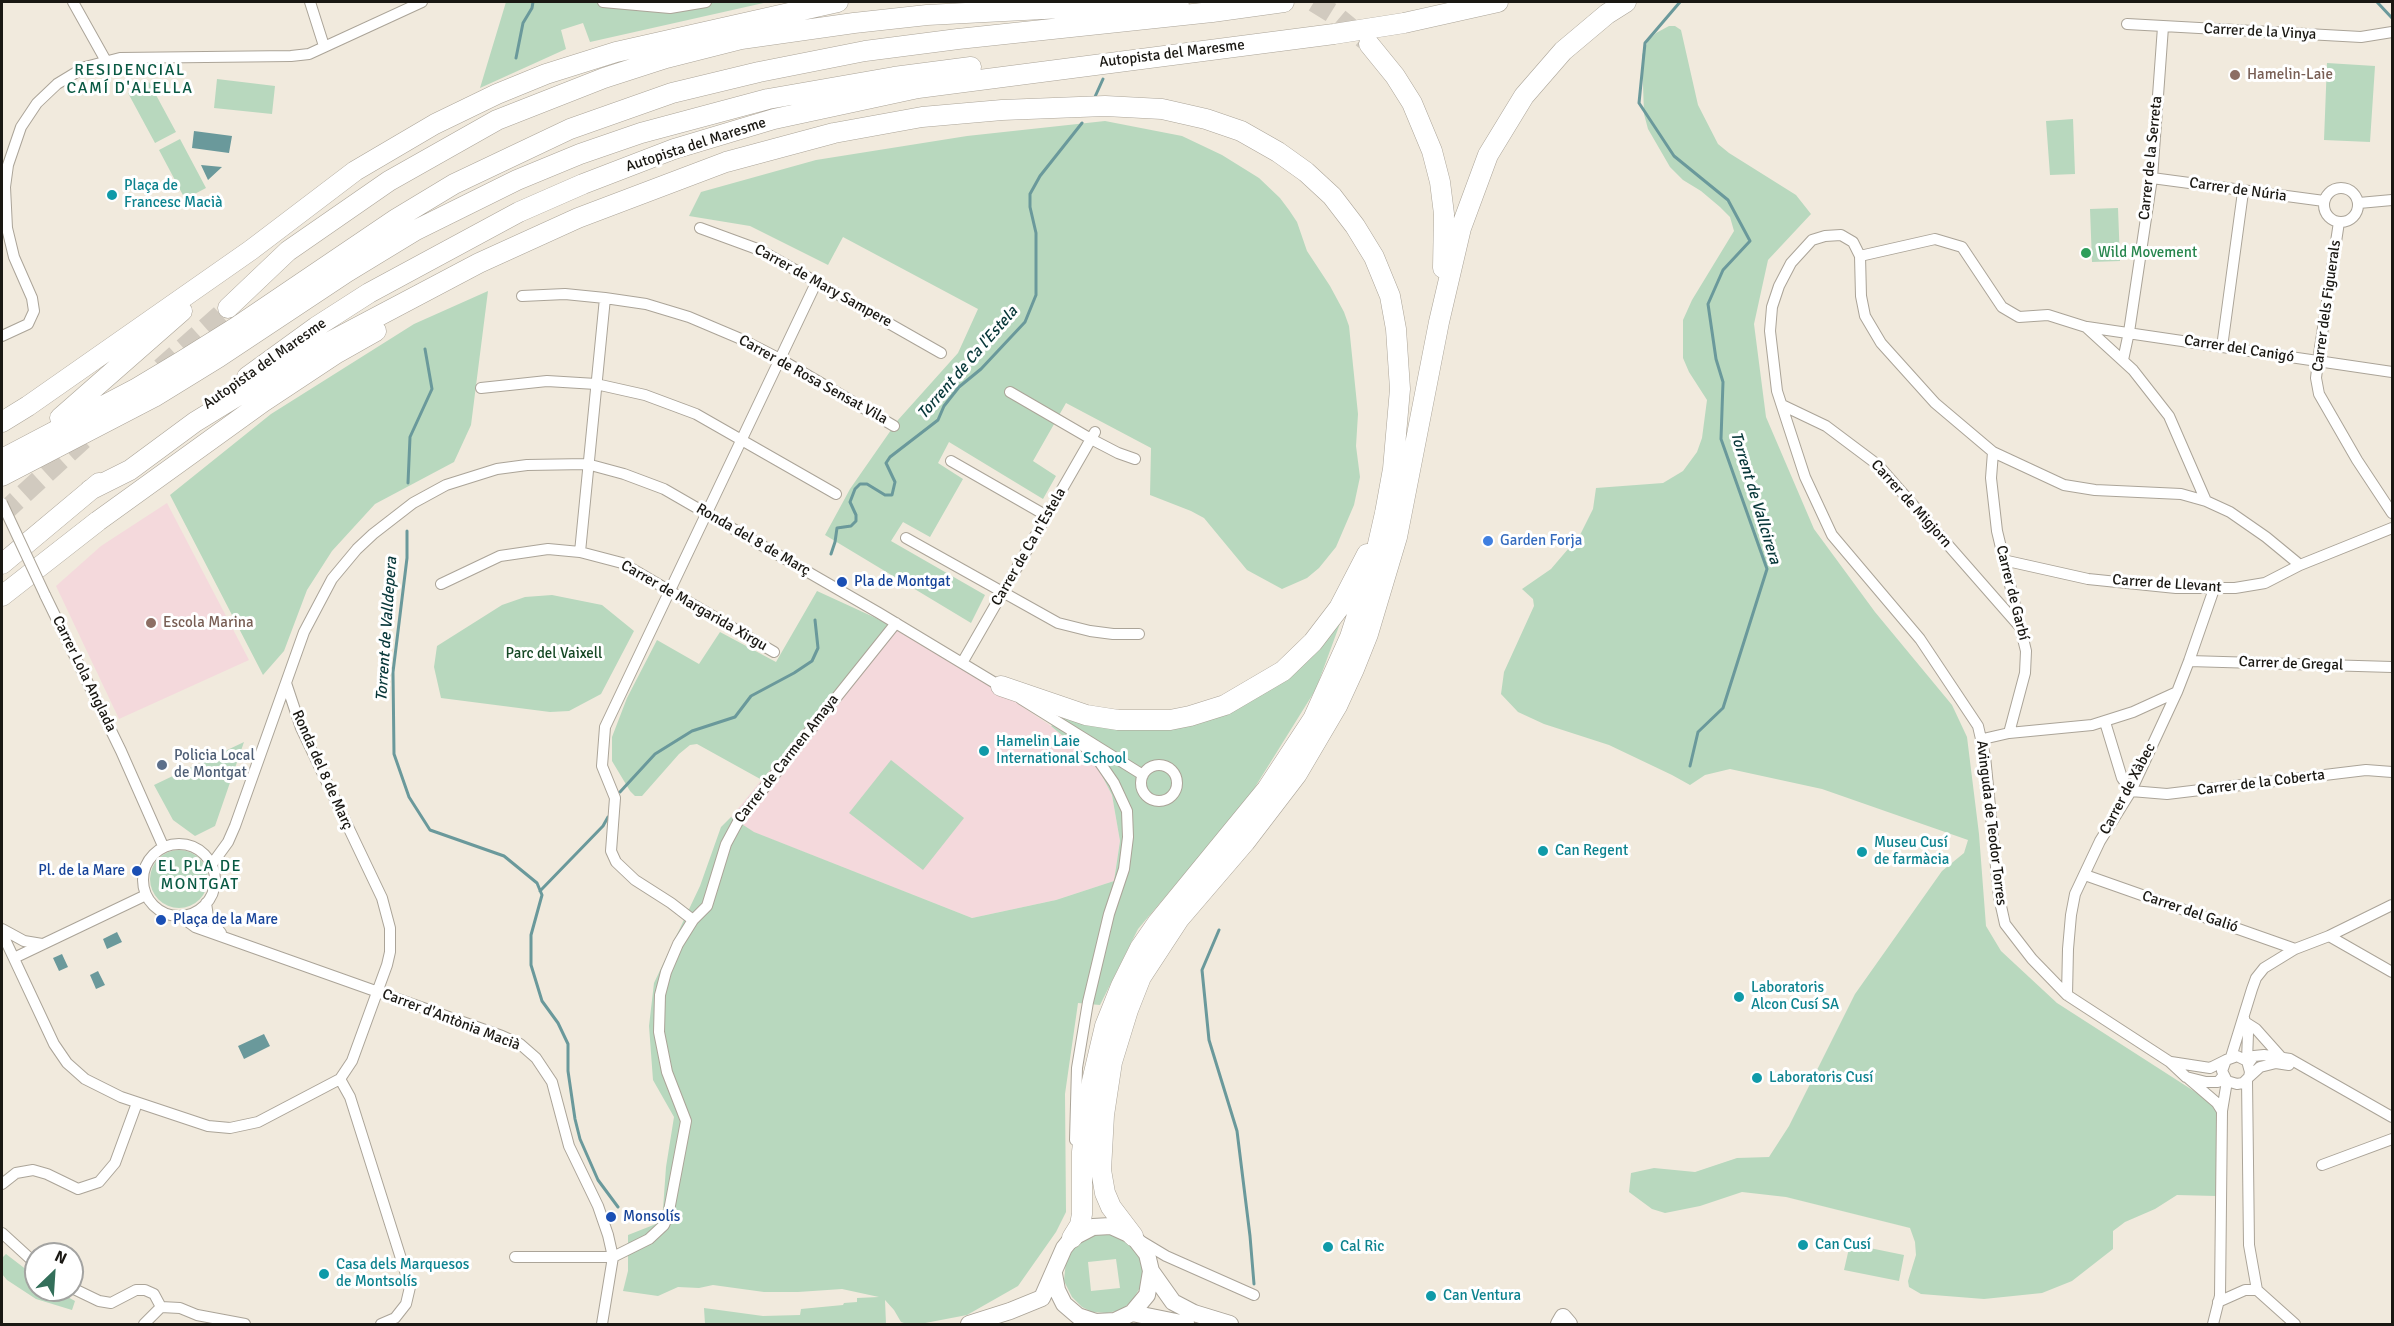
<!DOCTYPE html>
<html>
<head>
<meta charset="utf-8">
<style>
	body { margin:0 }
	#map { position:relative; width:2394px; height:1326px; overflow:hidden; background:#f1eadd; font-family:Signika,sans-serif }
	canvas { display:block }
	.frame { position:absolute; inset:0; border:3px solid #1a1813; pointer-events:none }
	.north { position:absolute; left:24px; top:1242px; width:60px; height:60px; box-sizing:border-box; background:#fff; border:2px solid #a3a3a1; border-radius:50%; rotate:25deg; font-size:16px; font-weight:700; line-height:24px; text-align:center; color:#1a1813 }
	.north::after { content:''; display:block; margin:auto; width:21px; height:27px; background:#336f5a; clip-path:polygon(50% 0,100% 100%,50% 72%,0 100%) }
</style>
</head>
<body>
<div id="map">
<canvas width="2394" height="1326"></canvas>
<div class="frame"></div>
<div class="north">N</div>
</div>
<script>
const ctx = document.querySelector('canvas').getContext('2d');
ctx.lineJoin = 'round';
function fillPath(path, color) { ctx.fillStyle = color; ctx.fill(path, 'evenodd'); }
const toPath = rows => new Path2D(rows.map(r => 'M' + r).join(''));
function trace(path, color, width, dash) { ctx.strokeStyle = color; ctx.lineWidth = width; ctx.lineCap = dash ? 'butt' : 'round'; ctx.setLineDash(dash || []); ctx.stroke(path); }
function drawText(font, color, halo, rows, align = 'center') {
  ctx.font = font + ' Signika,sans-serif'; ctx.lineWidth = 6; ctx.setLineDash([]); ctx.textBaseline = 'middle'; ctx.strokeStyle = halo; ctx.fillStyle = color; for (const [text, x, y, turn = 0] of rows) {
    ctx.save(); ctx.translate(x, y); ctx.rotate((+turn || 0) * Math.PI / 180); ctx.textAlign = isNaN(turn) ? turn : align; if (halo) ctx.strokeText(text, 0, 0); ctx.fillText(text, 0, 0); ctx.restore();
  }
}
const education = toPath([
	[167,503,249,660,119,719,56,586,101,546],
	[889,624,971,672,1051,726,1096,764,1112,795,1120,841,1114,881,1056,900,972,918,753,832,731,817]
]);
const green = toPath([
	[506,2,768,2,590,42,583,23,561,30,566,49,480,88],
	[1669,26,1675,26,1681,30,1698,105,1718,144,1729,153,1796,195,1811,214,1768,260,1754,324,1766,417,1814,529,1875,612,1952,705,1967,737,1979,834,1986,926,2001,951,2057,1003,2211,1102,2218,1115,2216,1196,2177,1195,2155,1209,2125,1222,2113,1231,2113,1249,2072,1281,2042,1293,1984,1299,1921,1294,1909,1287,1908,1281,1916,1255,1915,1242,1910,1228,1786,1197,1742,1192,1700,1206,1665,1213,1652,1209,1629,1192,1631,1173,1654,1168,1695,1172,1737,1158,1769,1157,1789,1126,1855,994,1942,871,1964,853,1968,840,1822,789,1730,769,1705,775,1690,785,1672,775,1609,745,1544,724,1518,712,1501,694,1504,672,1534,606,1533,599,1522,589,1551,569,1580,535,1593,509,1596,488,1663,483,1683,471,1697,452,1702,438,1707,400,1689,372,1683,358,1683,320,1692,300,1734,231,1730,217,1720,207,1701,191,1683,180,1670,167,1648,129,1644,114,1642,55,1648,41,1656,33],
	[2327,63,2375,66,2370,142,2324,140],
	[217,79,275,86,272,114,214,108],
	[149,82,176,132,155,143,128,93],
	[2073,119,2075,174,2050,175,2046,121],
	[1105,121,1182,136,1222,155,1259,178,1280,198,1289,210,1297,222,1307,251,1330,286,1344,312,1349,326,1358,414,1356,446,1360,477,1354,505,1336,547,1319,568,1307,578,1282,589,1247,570,1204,518,1191,511,1150,495,1151,448,1066,403,1033,461,1056,476,1043,499,949,442,938,463,963,479,930,537,903,522,891,541,985,595,971,623,825,535,850,489,898,420,958,353,978,309,843,237,828,265,750,226,689,216,701,192,816,160,967,136],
	[180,139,206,188,185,199,159,150],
	[2118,208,2120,261,2092,262,2090,209],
	[488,291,471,425,454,462,375,504,332,551,307,590,284,651,263,675,170,495,271,414,414,324],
	[817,591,889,624,762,780,697,744,690,745,679,754,642,796,635,796,630,791,612,761,612,737,627,698,657,640,699,664,720,632,776,662],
	[552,595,602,605,634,631,601,694,569,711,550,712,441,698,434,667,437,646,502,605,525,597],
	[1342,618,1316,689,1247,800,1138,929,1100,1005,1078,1003,1065,1094,1066,1212,1056,1232,1018,1286,967,1315,920,1324,907,1324,901,1322,894,1310,885,1300,886,1324,705,1324,704,1308,763,1316,800,1315,801,1309,843,1305,844,1303,857,1302,857,1298,879,1297,842,1289,798,1292,764,1292,713,1285,699,1288,678,1287,658,1296,623,1291,628,1271,628,1235,656,1224,663,1209,666,1167,674,1117,653,1080,649,1026,654,983,700,886,721,827,731,817,754,832,972,918,1056,900,1114,881,1120,841,1112,795,1096,764,1051,726,1064,717,1228,713],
	[244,742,215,826,195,836,173,820,154,785],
	[891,760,964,818,923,870,849,813],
	'150 879a29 29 0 1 1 58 0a29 29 0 1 1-58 0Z',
	[1099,1234,1113,1235,1132,1246,1140,1258,1143,1272,1141,1286,1132,1301,1121,1310,1107,1313,1092,1312,1082,1307,1072,1297,1064,1281,1066,1260,1076,1245,1088,1237],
	[1116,1259,1120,1288,1091,1291,1088,1262],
	[1850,1244,1904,1255,1899,1281,1844,1270],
	[6,1254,36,1277,36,1290,55,1290,75,1301,72,1310,36,1299,7,1280,2,1274,2,1258]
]);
const water = toPath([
	[194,131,232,136,229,153,192,148],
	[201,165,222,167,208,180],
	[117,932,122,942,107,949,103,939],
	[62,954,68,967,59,971,53,958],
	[98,971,105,985,96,989,90,975],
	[264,1034,270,1046,244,1059,238,1046]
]);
const stream = toPath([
	[1680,2,1645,43,1639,103,1674,156,1728,200,1750,241,1723,270,1708,304,1716,359,1723,382,1721,439,1767,569,1723,708,1698,732,1690,766],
	[2377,2,2392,18],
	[516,58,523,23,532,8,533,2],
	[1094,99,1103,79],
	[408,483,410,437,432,389,425,349],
	[407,531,407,558,393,672,394,754,409,797,430,830,504,856,537,883,542,895,531,935,531,965,542,1001,558,1023,568,1044,568,1071,575,1119,580,1139,598,1180,618,1207],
	[831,554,835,542,837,528,851,526,856,521,856,515,850,502,855,489,860,484,867,484,885,495,892,495,895,482,886,463,890,457,938,420,944,406,959,387,981,369,1025,322,1036,295,1036,233,1030,207,1030,194,1040,176,1082,123],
	[620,792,655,754,692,731,735,717,751,696,794,673,812,661,818,648,815,620],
	[540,891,603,826,608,817],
	[1219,930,1202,970,1209,1040,1237,1131,1250,1236,1254,1284]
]);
const highwayTunnel = toPath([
	[1314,2,1335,15,1365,40],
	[161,368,228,308],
	[2,514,88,435]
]);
const street = toPath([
	[73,2,106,61],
	[310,2,324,46],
	[603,2,670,8,706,2],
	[2127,24,2361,37,2392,32],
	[2152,178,2324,201],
	'2324 205a17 17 0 1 1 34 0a17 17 0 1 1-34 0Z',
	[2359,203,2392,200],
	[2339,222,2318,361,2316,378,2319,394,2357,460,2392,513],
	[700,228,760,250,941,353],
	[1860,256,1935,239,1962,247,2002,307,2019,317,2048,315,2086,327,2133,370,2169,416,2206,501],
	[522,296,565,294,605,298,646,304,689,317,741,339,780,359,894,426],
	[2087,327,2392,372],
	[2,336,28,324,34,311,32,298,14,257,7,228,5,187,8,165,21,127,37,103,57,84,85,67,120,58,291,56,309,54,422,2],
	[2222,347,2243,192],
	[2123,360,2129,332,2152,178,2163,27],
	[481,388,547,381,596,384,645,395,696,414,836,494],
	[1010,392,1091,439,1118,453,1135,459],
	[1782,405,1826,426,1878,465,2020,627],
	[1993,452,1991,478,1997,531,2026,651,2025,673,2009,733],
	[951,461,1047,516],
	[906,538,1058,623,1090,631,1113,634,1139,634],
	[580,552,605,298],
	[2003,560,2088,579,2176,588,2235,588,2265,583,2300,565,2392,528],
	[441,584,500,556,548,549,580,552,622,563,774,652],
	[45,595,121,751,163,846],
	[2189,661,2392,667],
	[962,663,1095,432],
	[1021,699,1143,775],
	[2105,722,2122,778,2131,791,2167,794,2366,770,2392,772],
	[1983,739,2009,733,2092,725,2133,712,2177,692],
	'1141 783a18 18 0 1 1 36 0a18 18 0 1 1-36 0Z',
	'143 880a36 36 0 1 1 72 0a36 36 0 1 1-72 0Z',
	[212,864,228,842,235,826,304,632,332,579,357,549,373,534,413,503,446,485,497,469,527,465,587,464,624,474,664,489,879,613,1005,689],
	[2085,875,2295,949],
	[206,903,208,917,221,933],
	[180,916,195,927,502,1036,520,1044,536,1058,552,1082,569,1146,598,1206,608,1235,613,1257,602,1324],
	[693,920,671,903,635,880,616,862,611,851,615,798,602,766,605,727,817,281],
	[2,929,24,941,42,944],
	[2,933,54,1044,67,1063,85,1079,121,1097,208,1126,230,1128,258,1122,340,1079,352,1061,387,965,390,952,390,928,382,898,301,728,286,683],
	[2329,936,2392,972],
	[14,958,146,895],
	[2067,995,2068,949,2071,915,2075,894,2100,841,2131,791,2177,692,2189,661,2214,589],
	[2244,1018,2248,1033,2247,1061,2250,1072,2249,1077,2243,1083,2237,1084,2227,1081,2222,1071,2226,1060,2237,1056,2247,1061],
	[2245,1022,2256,1029,2281,1057],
	[2231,1057,2252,989,2256,978,2264,968,2295,949,2329,936,2392,905],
	[2171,1062,2210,1068,2226,1060],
	[2248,1064,2254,1056,2264,1055,2290,1059,2392,1117],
	[2223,1076,2218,1082,2206,1082,2186,1077,2170,1062,2067,995,2032,959,2005,924,1999,897,1985,756,1978,726,1920,639,1832,535,1805,477,1777,391,1770,331,1772,307,1779,286,1791,263,1812,240,1825,236,1841,235,1853,242,1860,256,1861,296,1865,316,1881,343,1935,403,1993,452,2064,485,2095,490,2181,494,2206,501,2230,512,2266,537,2300,565],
	[2249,1077,2260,1067,2276,1063,2289,1065],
	[340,1079,350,1097,410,1287,406,1304,395,1318,381,1324],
	[2189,1079,2217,1103,2222,1111],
	[2247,1079,2249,1245,2257,1290,2295,1324],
	[1075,1140,1077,1068,1088,1002,1109,914,1124,869,1128,837,1127,811,1114,783,1094,754,1082,745],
	[2322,1165,2392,1139],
	[2,1184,16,1173,33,1170,47,1174,78,1189,99,1182,115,1163,137,1103],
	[2,1233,36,1264],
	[1141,1241,1166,1256,1254,1295],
	[515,1257,613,1257,649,1239,664,1225,668,1216,686,1121,667,1072,659,1032,660,995,666,972,678,944,693,920,707,906,726,844,740,818,896,623],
	[72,1288,99,1301,111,1303,136,1290,145,1290,154,1294,161,1307],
	[2218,1302,2245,1290,2257,1290],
	[161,1307,180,1308,197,1315,245,1324],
	[144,1324,161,1307],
	[2213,1324,2220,1296,2222,1111,2227,1081]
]);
const primary = toPath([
	[1151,1271,1173,1302,1194,1313,1230,1324],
	[1132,1313,1186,1324],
	[969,1324,1010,1311,1042,1298,1064,1248,1072,1238,1093,1227,1111,1226,1133,1236,1147,1254,1151,1271,1147,1295,1132,1313,1115,1321,1096,1322,1078,1316,1064,1304,1057,1290,1054,1274],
	[1559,1324,1563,1317,1569,1324]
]);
const highway = toPath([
	[1369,44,1395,76,1412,103,1432,151,1440,182,1444,214,1443,268],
	[228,308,288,251,389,181,497,120,604,78,666,58,741,39,854,23,927,15,1179,2],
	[247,377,316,327,369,293,519,212,583,184,674,149,774,119,918,88,1334,34,1404,23,1498,2],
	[60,418,182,311],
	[2,422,28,406,251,250,355,171,435,124,497,94,546,74,616,52,838,2],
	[2,459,137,388,182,361,235,328,396,219,454,184,570,129,672,93,759,72,865,51,958,39,1212,12,1284,2],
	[2,476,154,397,219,357,347,272,416,230,517,180,580,154,641,133,768,99,894,77,971,67],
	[90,490,130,470,195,422,301,357,479,263,578,218,726,162,834,133,922,117,1002,110,1105,106,1162,109,1206,119,1241,131,1278,152,1306,172,1332,196,1355,226,1374,257,1390,296,1396,329,1400,389,1393,469,1385,513,1373,566,1350,637,1313,719,1267,789,1158,922,1140,948,1121,986,1105,1026,1089,1094,1082,1152,1082,1214,1080,1225,1072,1238],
	[2,564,99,483],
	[2,596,98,521,263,402,337,353,376,331],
	[1001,686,1086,715,1118,720,1170,720,1190,716,1225,705,1283,671,1313,642,1339,608,1367,554],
	[1133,1236,1111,1207,1105,1193,1101,1170,1104,1115,1112,1062,1128,1010,1141,977,1179,919,1245,842,1297,774,1337,706,1354,669,1368,634,1397,537,1439,322,1461,228,1488,155,1524,96,1563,51,1607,14,1626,2]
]);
const streetBridge = toPath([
	[2,503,45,595]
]);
const markers = [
	[2235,75,6,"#8d6e63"],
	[112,195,6,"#0f9aa8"],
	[2086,253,6,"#2e9e5b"],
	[1488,541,6,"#3f7fe0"],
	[842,582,6,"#1a4fb4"],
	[151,623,6,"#8d6e63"],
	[984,751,6,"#0f9aa8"],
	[162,765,6,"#5c6f8a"],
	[1543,851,6,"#0f9aa8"],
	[1862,852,6,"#0f9aa8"],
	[137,871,6,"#1a4fb4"],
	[161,920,6,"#1a4fb4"],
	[1739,997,6,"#0f9aa8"],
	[1757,1078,6,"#0f9aa8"],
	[611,1217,6,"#1a4fb4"],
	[1803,1245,6,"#0f9aa8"],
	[1328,1247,6,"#0f9aa8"],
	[324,1274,6,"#0f9aa8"],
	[1431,1296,6,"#0f9aa8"]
];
const streetNames = [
	["Carrer de la Vinya",2260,32,3],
	["Autopista del Maresme",1172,54,-7],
	["Autopista del Maresme",696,145,-18],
	["Carrer de la Serreta",2151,158,-84],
	["Carrer de Núria",2238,190,8],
	["Carrer de Mary Sampere",823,286,29],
	["Carrer dels Figuerals",2327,306,-82],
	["Carrer del Canigó",2239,349,9],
	["Autopista del Maresme",265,364,-35],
	["Carrer de Rosa Sensat Vila",813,380,29],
	["Carrer de Migjorn",1911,504,48],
	["Ronda del 8 de Març",753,540,30],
	["Carrer de Ca n'Estela",1029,547,-60],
	["Carrer de Llevant",2167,584,4],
	["Carrer de Garbí",2012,593,76],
	["Carrer de Margarida Xirgu",694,606,30],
	["Carrer de Gregal",2291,664,2],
	["Carrer Lola Anglada",84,674,64],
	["Carrer de Carmen Amaya",787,759,-52],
	["Ronda del 8 de Març",322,770,66],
	["Carrer de la Coberta",2261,783,-7],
	["Carrer de Xàbec",2128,789,-62],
	["Avinguda de Teodor Torres",1991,823,83],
	["Carrer del Galió",2190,912,19],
	["Carrer d'Antònia Macià",451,1020,21]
];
const educationNames = [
	["Hamelin-Laie",2247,75],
	["Escola Marina",163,623]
];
const cultureNames = [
	["Plaça de",124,186],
	["Francesc Macià",124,203],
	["Hamelin Laie",996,742],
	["International School",996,759],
	["Museu Cusí",1874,843],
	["de farmàcia",1874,860],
	["Can Regent",1555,851],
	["Laboratoris",1751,988],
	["Alcon Cusí SA",1751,1005],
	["Laboratoris Cusí",1769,1078],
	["Can Cusí",1815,1245],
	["Cal Ric",1340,1247],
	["Casa dels Marquesos",336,1265],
	["de Montsolís",336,1282],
	["Can Ventura",1443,1296]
];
const leisureNames = [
	["Wild Movement",2098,253]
];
const shopNames = [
	["Garden Forja",1500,541]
];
const transitNames = [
	["Pla de Montgat",854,582],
	["Pl. de la Mare",125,871,"right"],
	["Plaça de la Mare",173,920],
	["Monsolís",623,1217]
];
const parkNames = [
	["Parc del Vaixell",554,654]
];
const serviceNames = [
	["Policia Local",174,756],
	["de Montgat",174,773]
];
const neighbourhoodNames = [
	["RESIDENCIAL",130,71],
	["CAMÍ D'ALELLA",130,89],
	["EL PLA DE",200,867],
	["MONTGAT",200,885]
];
const waterNames = [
	["Torrent de Ca l'Estela",968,363,-49],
	["Torrent de Vallcirera",1755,498,73],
	["Torrent de Valldepera",387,629,-86]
];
fillPath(education, '#f4d9dc');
fillPath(green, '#b8d8be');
fillPath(water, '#6a999b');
trace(stream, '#6a999b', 3);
trace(highwayTunnel, '#d1cabf', 20, [20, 10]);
trace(street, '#aba498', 12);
trace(primary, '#aba498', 18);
trace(highway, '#aba498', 21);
trace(street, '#fff', 10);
trace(primary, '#fff', 16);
trace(highway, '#fff', 20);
trace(streetBridge, '#aba498', 12, []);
trace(streetBridge, '#fff', 10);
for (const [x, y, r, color] of markers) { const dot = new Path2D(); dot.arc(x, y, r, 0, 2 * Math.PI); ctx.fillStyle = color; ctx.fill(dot); trace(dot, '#fff', 2); }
drawText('15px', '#1a1813', '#fff', streetNames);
drawText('15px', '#785e54', '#fff', educationNames, 'left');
drawText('15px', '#0d838f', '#fff', cultureNames, 'left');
drawText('15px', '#27864d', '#fff', leisureNames, 'left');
drawText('15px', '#366cbe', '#fff', shopNames, 'left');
drawText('15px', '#164399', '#fff', transitNames, 'left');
drawText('15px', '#164825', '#fff', parkNames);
drawText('15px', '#4e5e75', '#fff', serviceNames, 'left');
ctx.letterSpacing = '1.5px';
drawText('16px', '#095943', '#fff', neighbourhoodNames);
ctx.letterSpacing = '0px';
drawText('italic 16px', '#073739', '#fff', waterNames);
</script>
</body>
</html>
